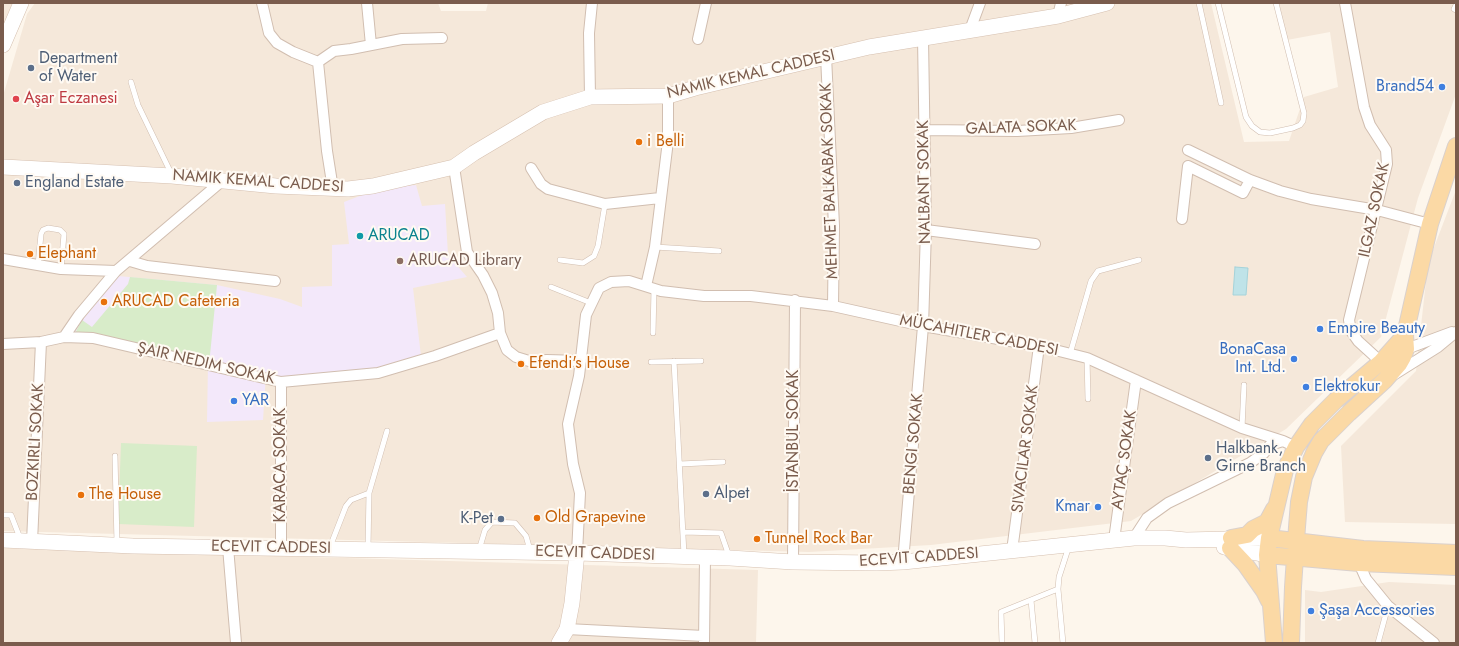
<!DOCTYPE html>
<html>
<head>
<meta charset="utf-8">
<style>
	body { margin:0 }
	#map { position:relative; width:1459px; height:646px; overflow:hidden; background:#fdf6ec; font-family:Jost,sans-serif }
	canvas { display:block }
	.frame { position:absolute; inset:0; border:4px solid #7a5c4d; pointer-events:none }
</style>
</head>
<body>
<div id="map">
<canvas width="1459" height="646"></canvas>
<div class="frame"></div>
</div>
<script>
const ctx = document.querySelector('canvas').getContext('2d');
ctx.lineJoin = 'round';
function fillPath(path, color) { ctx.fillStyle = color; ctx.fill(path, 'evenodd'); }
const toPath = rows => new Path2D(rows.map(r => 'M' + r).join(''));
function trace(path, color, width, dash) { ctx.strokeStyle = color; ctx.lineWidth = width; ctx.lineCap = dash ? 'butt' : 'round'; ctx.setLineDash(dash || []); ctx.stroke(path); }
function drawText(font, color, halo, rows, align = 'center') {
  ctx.font = font + ' Jost,sans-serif'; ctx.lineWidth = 4; ctx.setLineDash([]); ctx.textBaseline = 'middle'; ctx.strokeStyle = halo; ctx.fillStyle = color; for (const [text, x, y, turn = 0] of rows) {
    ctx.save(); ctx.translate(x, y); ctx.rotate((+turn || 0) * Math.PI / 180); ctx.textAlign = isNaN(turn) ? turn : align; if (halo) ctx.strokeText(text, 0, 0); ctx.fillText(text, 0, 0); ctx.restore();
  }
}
const residential = toPath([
	[3,3,14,3,3,25],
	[35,3,438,3,441,11,486,11,488,3,1211,3,1244,142,1289,141,1304,97,1338,87,1330,32,1287,40,1273,3,1456,3,1456,94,1418,198,1381,337,1286,429,1131,521,931,545,809,552,3,531,3,96,27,14],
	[1456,190,1456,524,1345,522,1341,446,1416,371,1428,263],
	[3,548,758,570,756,643,3,643],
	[1389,582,1456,585,1456,643,1305,643,1305,590,1321,592]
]);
const education = toPath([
	[416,185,422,206,445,204,448,255,467,277,413,288,421,356,378,373,281,382,266,374,263,420,207,422,208,363,68,337,118,276,217,285,280,299,302,307,302,287,332,286,332,245,349,244,344,202,378,189]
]);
const green = toPath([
	[130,277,217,285,209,365,73,337,82,320,92,327,128,284],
	[121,443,197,446,194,527,118,524]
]);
const water = toPath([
	[1235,267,1248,268,1246,295,1233,295,1235,267]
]);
const lane = toPath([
	[1199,3,1221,103],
	[1218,3,1246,117,1252,126,1260,132,1270,133,1293,128,1300,125,1303,121,1304,113,1276,3],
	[1456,5,1454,9,1456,10],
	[131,82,138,105,171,173],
	[655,247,719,251],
	[560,260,583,263,594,256,598,246,605,204],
	[38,266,41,234,43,230,48,228,60,230,64,234,61,269],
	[551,287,591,303],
	[653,333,654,289],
	[1070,354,1091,281,1098,271,1139,260],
	[1087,358,1088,399],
	[674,361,684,555],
	[651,362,701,361],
	[1242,428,1244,385],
	[115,456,117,544],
	[680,464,723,462],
	[3,515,11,515,20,538],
	[683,532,721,533,729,556],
	[330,547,346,506,351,500,369,493],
	[368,547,369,493,387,431],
	[479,550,485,530,492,522,515,523,526,536,530,550],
	[1031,600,1035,643],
	[1002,643,1001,612,1058,589],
	[1063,643,1058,589,1059,577,1069,546],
	[1378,643,1388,606]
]);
const street = toPath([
	[262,3,269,33,277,43,293,52,318,62],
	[367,3,371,45],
	[1345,3,1364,107,1370,125,1386,150,1387,164,1349,320,1351,331,1358,341,1381,362],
	[1058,16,1061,3],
	[970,30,980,3],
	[698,39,706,3],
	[826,56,834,226,833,306],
	[318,62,334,51,351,49,402,39,442,38],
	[318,62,327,151,333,189],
	[590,97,589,33,592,3],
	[924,130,1017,131,1071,128,1119,120],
	[1188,150,1250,180,1280,191,1311,199,1377,210,1430,224],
	[454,167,467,252,483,275,492,293,498,313,500,333,507,350,516,357,529,361,547,360,581,361],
	[531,168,541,184,548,189,605,204,660,198],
	[1182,219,1188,166,1243,193,1250,180],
	[926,230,1035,244],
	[3,259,61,269,116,271],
	[130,261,147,266,275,281],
	[646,286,655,247,668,141,668,96],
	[64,337,79,315,116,271,222,181],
	[3,344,41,342,64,337,93,338,281,382,378,373,435,356,500,333],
	[1401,351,1452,332],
	[1395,374,1438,347,1456,332],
	[281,382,281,548],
	[1134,538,1147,518,1168,503,1250,463,1264,453,1270,445,1283,441],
	[1114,540,1136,380],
	[32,542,41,342],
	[228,547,236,643],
	[1012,551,1039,346],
	[577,553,580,493,573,464,568,424,579,376,586,315,599,288,611,282,629,281,661,291,704,296,751,296,833,306,923,326,1039,346,1087,358,1242,428,1283,441,1296,447],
	[793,562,795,300],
	[903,562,923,326,926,230,923,38],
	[1359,563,1366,579,1388,606,1434,643],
	[567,629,704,636],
	[704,643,705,557]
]);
const secondary = toPath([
	[3,45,21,3],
	[3,167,172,176,276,186,348,189,373,186,454,167,474,153,543,112,590,97,668,96,695,88,869,47,1058,16,1107,3],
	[3,540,133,546,577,553,730,558,793,562,877,563,903,562,1134,538,1165,538,1186,540,1269,538],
	[1224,547,1267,555],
	[559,643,567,629,572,603,577,553]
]);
const primary = toPath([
	[1231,538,1247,535,1253,529,1267,522,1274,509],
	[1269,538,1363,549,1456,553],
	[1230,548,1245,564,1264,591,1269,601],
	[1267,555,1359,563,1456,567],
	[1274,643,1267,555,1269,538,1285,470,1296,447,1312,424,1336,400,1381,362,1405,335],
	[1291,643,1293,587,1297,527,1299,502,1304,477,1314,453,1321,441,1349,413,1385,380,1399,364,1403,357,1406,349,1405,335,1430,224,1456,146]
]);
const markers = [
	[31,68,4,"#5c6f8a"],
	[1442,87,4,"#3f7fe0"],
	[16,99,4,"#e0444e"],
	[639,142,4,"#e8710a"],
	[17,183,4,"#5c6f8a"],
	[360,236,4,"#0f9aa8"],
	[30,254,4,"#e8710a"],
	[400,261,4,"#8d6e63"],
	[104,302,4,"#e8710a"],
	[1320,329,4,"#3f7fe0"],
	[1294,359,4,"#3f7fe0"],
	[521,364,4,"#e8710a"],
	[1306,387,4,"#3f7fe0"],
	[234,401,4,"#3f7fe0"],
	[1208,458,4,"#5c6f8a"],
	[706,494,4,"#5c6f8a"],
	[81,495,4,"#e8710a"],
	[1098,507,4,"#3f7fe0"],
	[537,518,4,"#e8710a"],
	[501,519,4,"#5c6f8a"],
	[757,539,4,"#e8710a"],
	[1311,611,4,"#3f7fe0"]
];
const serviceNames = [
	["Department",39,59],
	["of Water",39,77],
	["England Estate",25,183],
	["Halkbank,",1216,449],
	["Girne Branch",1216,467],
	["Alpet",714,494],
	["K-Pet",493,519,"right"]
];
const streetNames = [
	["NAMIK KEMAL CADDESI",751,75,-13],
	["GALATA SOKAK",1021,128,-2],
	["MEHMET BALKABAK SOKAK",830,181,-92],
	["NAMIK KEMAL CADDESI",258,182,4],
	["NALBANT SOKAK",925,182,-91],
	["ILGAZ SOKAK",1375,210,-78],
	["MÜCAHITLER CADDESI",979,336,11],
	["ŞAIR NEDIM SOKAK",206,364,13],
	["İSTANBUL SOKAK",794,431,-90],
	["BOZKIRLI SOKAK",36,442,-87],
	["BENGI SOKAK",914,444,-85],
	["SIVACILAR SOKAK",1026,449,-83],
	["AYTAÇ SOKAK",1125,460,-82],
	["KARACA SOKAK",281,465,-90],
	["ECEVIT CADDESI",271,548,1],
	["ECEVIT CADDESI",595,554,2],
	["ECEVIT CADDESI",919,558,-4]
];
const shopNames = [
	["Brand54",1434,87,"right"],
	["Empire Beauty",1328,329],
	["BonaCasa",1286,350,"right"],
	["Int. Ltd.",1286,368,"right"],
	["Elektrokur",1314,387],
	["YAR",242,401],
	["Kmar",1090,507,"right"],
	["Şaşa Accessories",1319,611]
];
const healthNames = [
	["Aşar Eczanesi",24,99]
];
const foodNames = [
	["i Belli",647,142],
	["Elephant",38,254],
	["ARUCAD Cafeteria",112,302],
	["Efendi's House",529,364],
	["The House",89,495],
	["Old Grapevine",545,518],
	["Tunnel Rock Bar",765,539]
];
const cultureNames = [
	["ARUCAD",368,236]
];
const educationNames = [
	["ARUCAD Library",408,261]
];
fillPath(residential, '#f5e8da');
fillPath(education, '#f3e8fa');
fillPath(green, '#d8ecc9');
fillPath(water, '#bfe3e8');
trace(water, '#a5d3da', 1);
trace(lane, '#d1beb0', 6);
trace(street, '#d1beb0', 12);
trace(secondary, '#d6c0b0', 16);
trace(primary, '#dad1cd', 18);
trace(lane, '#fff', 5);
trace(street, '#fff', 10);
trace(secondary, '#fff', 15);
trace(primary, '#fbd9a5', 16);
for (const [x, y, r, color] of markers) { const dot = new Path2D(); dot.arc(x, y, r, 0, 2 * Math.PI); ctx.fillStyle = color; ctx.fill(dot); trace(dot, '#fffaf3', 1.5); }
drawText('16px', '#4e5e75', '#fffaf3', serviceNames, 'left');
drawText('16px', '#7a5c4d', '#fffaf3', streetNames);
drawText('16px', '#366cbe', '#fffaf3', shopNames, 'left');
drawText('16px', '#be3a42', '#fffaf3', healthNames, 'left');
drawText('16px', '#c56008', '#fffaf3', foodNames, 'left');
drawText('16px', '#0d838f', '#fffaf3', cultureNames, 'left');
drawText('16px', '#785e54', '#fffaf3', educationNames, 'left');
</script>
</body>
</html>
